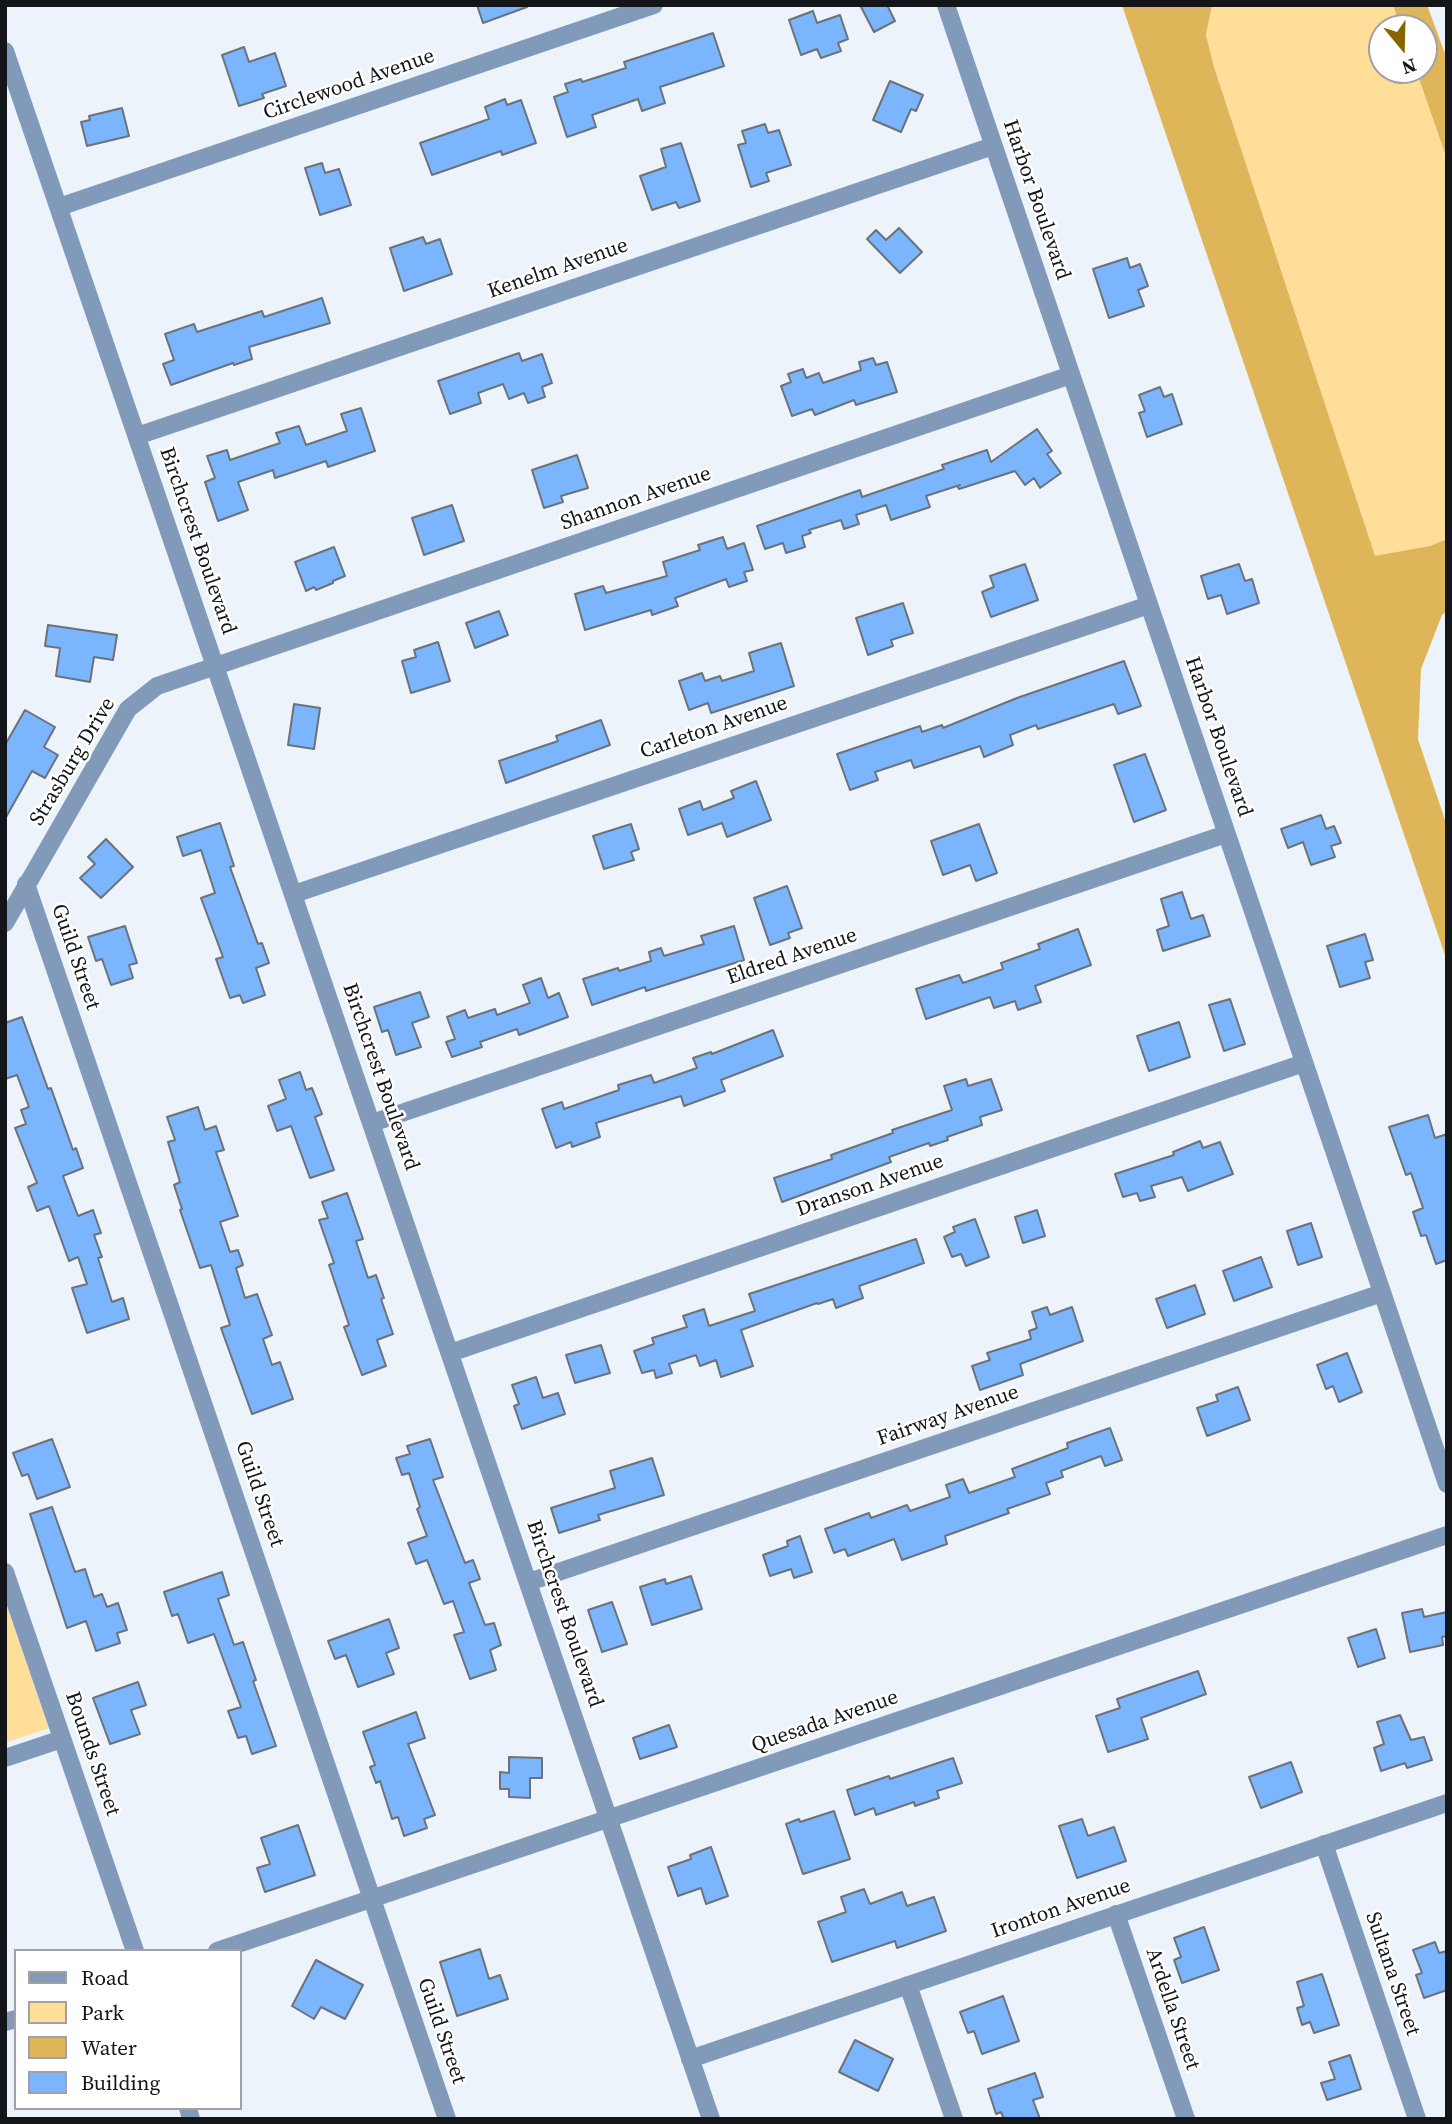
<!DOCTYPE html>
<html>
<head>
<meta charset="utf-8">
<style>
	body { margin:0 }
	#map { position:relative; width:1452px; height:2124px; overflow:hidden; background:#ecf3fb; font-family:"Source Serif 4",serif }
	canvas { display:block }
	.frame { position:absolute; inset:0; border:7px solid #131518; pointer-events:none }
	.legend { position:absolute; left:14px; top:1949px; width:228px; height:161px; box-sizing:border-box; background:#fff; border:2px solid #a1a1a3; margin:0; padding:9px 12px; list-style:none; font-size:21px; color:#131518 }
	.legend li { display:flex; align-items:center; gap:14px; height:35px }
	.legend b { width:35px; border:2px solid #a1a1a3 }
	.north { position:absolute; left:1368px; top:14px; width:70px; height:70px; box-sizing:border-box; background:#fff; border:2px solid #a1a1a3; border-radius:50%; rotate:161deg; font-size:19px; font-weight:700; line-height:28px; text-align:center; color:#131518 }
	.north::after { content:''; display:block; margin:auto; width:24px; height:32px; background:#876400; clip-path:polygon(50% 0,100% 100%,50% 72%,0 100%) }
</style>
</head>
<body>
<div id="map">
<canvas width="1452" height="2124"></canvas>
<div class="frame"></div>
<ul class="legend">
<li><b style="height:9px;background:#819ab9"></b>Road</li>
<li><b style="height:19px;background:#ffde9a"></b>Park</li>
<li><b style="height:19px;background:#dfb559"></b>Water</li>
<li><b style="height:19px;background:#7ab5fd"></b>Building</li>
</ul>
<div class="north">N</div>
</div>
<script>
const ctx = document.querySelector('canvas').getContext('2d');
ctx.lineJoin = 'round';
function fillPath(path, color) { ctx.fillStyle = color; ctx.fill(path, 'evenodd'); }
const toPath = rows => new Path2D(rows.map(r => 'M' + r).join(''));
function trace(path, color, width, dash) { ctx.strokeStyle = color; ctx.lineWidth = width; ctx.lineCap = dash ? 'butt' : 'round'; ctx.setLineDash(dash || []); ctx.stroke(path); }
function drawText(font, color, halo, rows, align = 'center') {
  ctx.font = font + ' "Source Serif 4",serif'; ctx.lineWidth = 5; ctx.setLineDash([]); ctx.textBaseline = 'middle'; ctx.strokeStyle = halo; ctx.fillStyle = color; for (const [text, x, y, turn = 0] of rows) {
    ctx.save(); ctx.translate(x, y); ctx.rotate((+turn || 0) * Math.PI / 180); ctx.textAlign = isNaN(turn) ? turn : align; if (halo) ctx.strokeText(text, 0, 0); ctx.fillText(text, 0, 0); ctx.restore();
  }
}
const green = toPath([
	[1212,5,1393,5,1401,28,1382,28,1382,70,1416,70,1447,159,1447,539,1430,546,1375,557,1214,67,1206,35],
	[5,1600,49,1728,5,1743]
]);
const water = toPath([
	[1122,5,1212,5,1206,35,1214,67,1375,556,1430,546,1447,539,1447,611,1442,615,1421,669,1418,739,1447,826,1447,961],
	[1393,5,1427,5,1447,59,1447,159,1416,70,1424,70,1424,28,1401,28]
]);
const building = toPath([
	[477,5,527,5,527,7,483,23,477,5],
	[860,5,887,5,895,21,874,32,860,5],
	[813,11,817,23,840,15,848,39,838,43,841,51,821,58,817,49,801,55,789,20,813,11],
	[713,33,724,66,660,87,665,103,642,111,638,99,592,115,596,127,567,137,554,97,568,92,565,84,581,79,582,82,626,68,624,62,713,33],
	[244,47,249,62,275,53,286,86,262,94,264,98,239,106,222,55,244,47],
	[890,81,923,95,916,111,911,109,901,132,873,120,890,81],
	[505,99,507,105,521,100,536,143,502,155,501,151,432,175,420,143,489,119,485,107,505,99],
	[122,108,129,136,87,146,81,122,90,120,89,116,122,108],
	[765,124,768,133,779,130,791,165,766,173,769,181,751,187,738,145,746,143,742,131,765,124],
	[681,143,700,201,679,208,676,202,652,210,640,176,666,167,661,149,681,143],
	[322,163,325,173,339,169,351,205,320,215,305,168,322,163],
	[899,228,922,252,900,273,867,239,876,230,886,240,899,228],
	[423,237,426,244,440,239,452,274,404,291,390,248,423,237],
	[1127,258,1130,268,1140,264,1148,286,1138,290,1144,306,1109,318,1093,269,1127,258],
	[322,298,330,323,249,347,252,359,234,365,233,363,171,385,163,364,174,360,165,334,194,324,197,332,262,311,264,317,322,298],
	[519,353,522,361,542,354,552,383,542,387,545,397,528,403,524,393,509,399,503,384,478,393,481,403,450,414,438,381,519,353],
	[873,358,876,365,887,362,897,392,856,405,854,400,815,415,812,409,792,416,781,386,791,382,788,374,803,369,806,378,819,373,823,383,861,370,859,362,873,358],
	[1160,387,1164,397,1172,394,1182,424,1147,437,1139,413,1145,411,1139,395,1160,387],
	[361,408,375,451,328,467,326,461,275,478,273,470,238,482,248,510,218,521,205,482,215,478,207,456,227,450,230,460,280,443,276,433,299,426,306,445,347,431,341,414,361,408],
	[1037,429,1052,451,1047,454,1061,473,1040,488,1034,478,1025,485,1015,471,959,489,957,486,960,485,926,496,930,507,891,520,886,505,856,515,859,524,844,529,841,520,809,530,811,533,802,536,805,547,786,553,783,543,765,549,757,526,860,490,862,497,944,469,942,465,987,450,991,462,1037,429],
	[577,455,588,488,561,496,563,502,544,508,532,470,577,455],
	[452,505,464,541,424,555,412,518,452,505],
	[723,537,727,549,744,543,753,570,744,572,747,581,729,587,726,579,675,598,678,606,652,615,651,610,585,630,575,594,603,586,606,593,667,576,663,562,700,550,698,545,723,537],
	[334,547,345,576,333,581,333,583,316,590,314,587,306,591,295,562,334,547],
	[1025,564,1038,600,991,617,982,592,994,587,990,576,1025,564],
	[1239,564,1245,581,1252,579,1259,603,1227,614,1221,595,1208,599,1201,576,1239,564],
	[903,603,913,633,891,640,893,646,868,655,856,618,903,603],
	[499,611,508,635,475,648,466,623,499,611],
	[48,625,117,635,113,660,94,657,90,682,56,676,60,648,45,646,48,625],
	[438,642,450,681,411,693,402,661,416,657,414,650,438,642],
	[781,643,794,686,711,713,708,703,689,710,679,681,702,673,705,681,720,676,722,681,754,671,749,653,781,643],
	[1124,661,1141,706,1118,714,1114,704,1038,729,1036,725,1010,735,1013,745,984,757,980,746,914,768,911,760,875,772,878,780,850,790,837,754,920,726,922,732,942,725,943,728,1017,698,1124,661],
	[294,704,320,708,314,749,288,745,294,704],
	[25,710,55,727,44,747,58,755,45,778,32,771,5,819,5,745,25,710],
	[601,720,610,745,506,783,499,761,558,741,556,736,601,720],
	[1145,754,1166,810,1134,822,1114,765,1145,754],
	[756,781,771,820,727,837,722,823,688,835,679,809,700,801,703,810,734,798,731,791,756,781],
	[1321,815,1326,829,1334,826,1341,843,1331,846,1335,857,1311,865,1303,842,1288,848,1281,829,1321,815],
	[220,823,234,866,230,867,258,944,262,943,269,963,256,968,265,995,243,1003,240,995,230,998,216,959,223,957,201,898,215,893,201,850,183,856,177,837,220,823],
	[631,824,639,849,631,852,634,860,604,869,593,836,631,824],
	[979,824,997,873,976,881,970,865,943,875,931,841,979,824],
	[106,839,133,867,101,898,80,878,95,864,88,857,106,839],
	[787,886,802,928,788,933,790,938,770,945,754,898,787,886],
	[1182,892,1191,919,1203,915,1210,936,1163,951,1157,930,1169,926,1161,899,1182,892],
	[125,926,137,963,129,965,133,978,111,985,102,959,96,961,88,937,125,926],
	[734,926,744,960,646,991,645,987,592,1005,583,979,618,968,619,971,651,961,649,952,661,948,664,956,704,944,701,936,734,926],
	[1078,929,1091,965,1035,986,1041,1002,1018,1010,1015,1001,994,1008,990,997,926,1019,916,989,959,975,963,983,1003,969,1001,963,1040,949,1038,944,1078,929],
	[1365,934,1373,960,1365,962,1370,978,1340,987,1327,946,1365,934],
	[541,978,548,998,559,993,568,1017,519,1035,517,1029,480,1042,482,1047,452,1057,446,1042,455,1039,447,1017,465,1010,468,1018,495,1009,497,1015,530,1003,523,985,541,978],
	[420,992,429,1017,412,1023,421,1047,396,1055,388,1030,382,1032,374,1007,420,992],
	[1230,999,1245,1044,1224,1051,1209,1005,1230,999],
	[22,1017,48,1089,51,1088,73,1150,76,1148,83,1168,63,1176,78,1216,93,1210,101,1233,94,1235,102,1257,98,1258,112,1302,123,1298,129,1319,87,1333,72,1288,87,1284,78,1257,69,1261,49,1206,37,1211,28,1187,37,1183,15,1128,26,1124,21,1110,29,1107,17,1075,5,1079,5,1023,22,1017],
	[1179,1022,1190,1057,1149,1071,1137,1036,1179,1022],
	[773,1030,783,1056,721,1080,725,1091,684,1106,681,1096,596,1123,600,1137,572,1147,571,1142,556,1148,542,1109,562,1102,564,1109,619,1090,618,1085,651,1075,654,1083,697,1068,693,1058,711,1052,712,1054,773,1030],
	[300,1072,306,1090,312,1088,322,1114,315,1117,334,1170,310,1178,291,1126,277,1131,268,1106,286,1099,279,1080,300,1072],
	[966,1079,968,1086,991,1079,1002,1110,980,1117,982,1125,947,1137,948,1140,930,1146,929,1143,889,1157,891,1162,782,1202,774,1178,832,1159,831,1155,893,1133,892,1130,952,1110,944,1086,966,1079],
	[198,1107,205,1130,216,1126,224,1150,216,1152,238,1216,220,1222,230,1252,238,1250,243,1265,236,1268,245,1298,257,1294,272,1335,263,1339,272,1365,280,1362,293,1399,252,1414,221,1328,230,1325,211,1265,200,1268,180,1210,182,1209,174,1185,180,1182,168,1142,175,1140,167,1117,198,1107],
	[1428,1115,1435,1138,1447,1134,1447,1260,1436,1264,1426,1235,1421,1236,1413,1212,1423,1208,1411,1173,1406,1175,1389,1127,1428,1115],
	[1200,1141,1203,1148,1220,1142,1233,1174,1188,1191,1182,1177,1151,1186,1155,1197,1140,1201,1137,1193,1123,1197,1115,1174,1174,1155,1173,1152,1200,1141],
	[347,1193,363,1239,356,1241,368,1278,376,1275,384,1298,381,1299,393,1334,377,1340,386,1366,362,1375,344,1327,349,1325,329,1265,334,1263,319,1220,328,1218,322,1202,347,1193],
	[1037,1210,1045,1236,1023,1243,1015,1217,1037,1210],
	[975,1219,989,1257,966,1266,961,1254,952,1257,944,1237,955,1232,953,1227,975,1219],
	[1311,1223,1322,1257,1298,1265,1287,1231,1311,1223],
	[916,1239,924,1263,859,1286,863,1298,836,1308,833,1299,818,1304,817,1303,741,1330,753,1366,721,1377,716,1360,700,1366,696,1355,669,1364,672,1373,656,1378,654,1370,642,1373,634,1351,654,1344,652,1338,687,1327,683,1316,704,1309,709,1326,755,1311,749,1294,916,1239],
	[1261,1257,1272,1287,1234,1301,1223,1271,1261,1257],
	[1195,1285,1205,1314,1167,1328,1156,1299,1195,1285],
	[1047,1307,1050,1315,1072,1307,1083,1341,1020,1364,1023,1375,980,1390,972,1366,990,1360,987,1353,1031,1339,1029,1331,1037,1328,1032,1312,1047,1307],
	[601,1345,610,1373,575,1383,566,1355,601,1345],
	[1347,1353,1362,1392,1339,1402,1333,1386,1326,1389,1317,1365,1347,1353],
	[536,1377,543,1398,558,1393,565,1414,522,1429,514,1406,519,1404,512,1385,536,1377],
	[1238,1387,1250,1420,1207,1436,1197,1408,1218,1401,1216,1395,1238,1387],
	[1110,1428,1122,1460,1105,1466,1101,1456,1061,1471,1063,1477,1046,1483,1050,1494,1007,1509,1009,1513,945,1536,947,1544,902,1560,894,1539,848,1556,845,1549,834,1553,825,1529,869,1513,871,1518,907,1505,910,1511,950,1497,946,1485,963,1479,969,1493,1015,1477,1012,1469,1068,1448,1067,1443,1110,1428],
	[52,1439,70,1487,37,1499,28,1474,22,1476,13,1453,52,1439],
	[430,1439,443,1477,433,1480,465,1563,473,1560,480,1579,469,1583,485,1625,494,1623,501,1645,490,1650,496,1670,470,1679,454,1635,464,1632,453,1601,444,1604,427,1560,416,1564,408,1543,427,1536,417,1509,420,1507,409,1473,402,1475,396,1458,410,1454,407,1446,430,1439],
	[652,1458,664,1495,598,1515,600,1520,559,1533,551,1508,615,1488,610,1471,652,1458],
	[52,1507,75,1572,85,1569,94,1597,102,1594,107,1607,118,1603,127,1630,117,1633,120,1643,96,1651,86,1621,67,1628,30,1514,52,1507],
	[800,1536,812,1572,794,1578,791,1569,770,1576,763,1555,788,1546,787,1541,800,1536],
	[222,1572,229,1595,218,1599,234,1645,243,1642,256,1680,253,1681,276,1746,252,1754,246,1736,238,1738,228,1711,241,1707,214,1634,188,1643,178,1614,172,1616,164,1592,222,1572],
	[691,1576,702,1609,652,1625,640,1587,665,1579,666,1584,691,1576],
	[612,1602,627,1644,602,1652,588,1610,612,1602],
	[1422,1609,1424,1617,1447,1612,1447,1636,1442,1637,1443,1645,1410,1652,1402,1613,1422,1609],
	[389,1619,399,1648,386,1653,394,1674,358,1687,346,1655,335,1659,328,1641,389,1619],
	[1376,1629,1385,1658,1358,1667,1348,1638,1376,1629],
	[1198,1671,1206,1694,1141,1718,1148,1739,1108,1752,1096,1716,1120,1708,1117,1699,1198,1671],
	[138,1682,146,1705,131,1710,140,1734,110,1744,93,1698,138,1682],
	[416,1712,425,1738,408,1744,435,1815,424,1819,427,1828,404,1836,398,1817,392,1819,380,1781,376,1783,370,1767,375,1765,363,1732,416,1712],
	[1400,1715,1411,1740,1424,1737,1432,1760,1407,1768,1405,1763,1381,1771,1374,1748,1384,1744,1377,1722,1400,1715],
	[669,1725,677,1747,640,1759,633,1738,669,1725],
	[509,1757,542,1758,542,1778,530,1778,530,1798,509,1797,509,1789,500,1789,500,1772,509,1773,509,1757],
	[953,1758,962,1783,937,1791,939,1798,915,1806,914,1802,876,1815,874,1808,855,1815,847,1790,889,1776,890,1779,953,1758],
	[1291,1762,1302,1792,1261,1808,1249,1777,1291,1762],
	[834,1811,850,1859,803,1874,786,1824,799,1819,800,1822,834,1811],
	[1082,1819,1088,1836,1114,1827,1126,1861,1077,1878,1059,1826,1082,1819],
	[298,1825,315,1875,265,1892,257,1868,270,1864,261,1838,298,1825],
	[711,1847,728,1896,706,1904,701,1888,678,1896,668,1867,691,1859,690,1855,711,1847],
	[864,1889,870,1904,902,1892,907,1906,934,1897,946,1931,897,1948,895,1941,832,1962,818,1922,846,1912,841,1897,864,1889],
	[1204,1927,1219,1970,1182,1983,1174,1960,1181,1957,1174,1938,1204,1927],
	[1435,1942,1439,1953,1447,1951,1447,1990,1424,1998,1416,1975,1422,1973,1413,1950,1435,1942],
	[480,1949,489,1979,500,1975,508,1999,457,2016,440,1962,480,1949],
	[316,1960,363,1985,345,2019,321,2007,314,2019,292,2006,316,1960],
	[1322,1974,1339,2025,1314,2033,1310,2022,1302,2025,1297,2008,1304,2006,1297,1982,1322,1974],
	[1003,1996,1019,2041,982,2054,974,2031,968,2033,960,2012,1003,1996],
	[855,2040,893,2059,878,2091,839,2072,855,2040],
	[1350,2055,1361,2089,1327,2100,1321,2083,1335,2079,1329,2062,1350,2055],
	[1035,2073,1043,2097,1033,2100,1040,2119,1004,2119,1001,2112,996,2114,988,2089,1035,2073]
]);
const minor = toPath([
	[946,5,1447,1484],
	[5,51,711,2119],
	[59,207,654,5],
	[137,436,993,146],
	[26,884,447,2119],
	[294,894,1149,605],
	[5,923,128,709,157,686,1071,375],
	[372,1123,1226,834],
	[450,1353,1304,1063],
	[5,1572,135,1951],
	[529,1582,1382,1293],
	[5,1758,62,1739],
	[1324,1844,1417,2119],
	[1116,1914,1186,2119],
	[217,1951,1447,1535],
	[908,1985,954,2119],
	[5,2022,16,2019],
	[690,2059,1447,1803],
	[188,2108,191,2119]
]);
const streetNames = [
	["Circlewood Avenue",349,85,-19],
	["Harbor Boulevard",1036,200,71],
	["Kenelm Avenue",558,269,-19],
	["Shannon Avenue",636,499,-19],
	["Birchcrest Boulevard",197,541,71],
	["Carleton Avenue",714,728,-19],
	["Harbor Boulevard",1218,737,71],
	["Strasburg Drive",73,762,-59],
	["Guild Street",75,957,71],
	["Eldred Avenue",792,957,-19],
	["Birchcrest Boulevard",380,1077,71],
	["Dranson Avenue",870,1186,-19],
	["Fairway Avenue",948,1416,-19],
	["Guild Street",259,1494,71],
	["Birchcrest Boulevard",564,1614,71],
	["Quesada Avenue",825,1722,-19],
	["Bounds Street",92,1754,71],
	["Ironton Avenue",1061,1909,-19],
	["Sultana Street",1392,1974,71],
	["Ardella Street",1172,2009,71],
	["Guild Street",441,2031,71]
];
fillPath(green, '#ffde9a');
fillPath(water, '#dfb559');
fillPath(building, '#7ab5fd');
trace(building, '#6c7279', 2);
trace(minor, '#819ab9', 18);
drawText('21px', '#131518', '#fff', streetNames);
</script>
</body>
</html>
